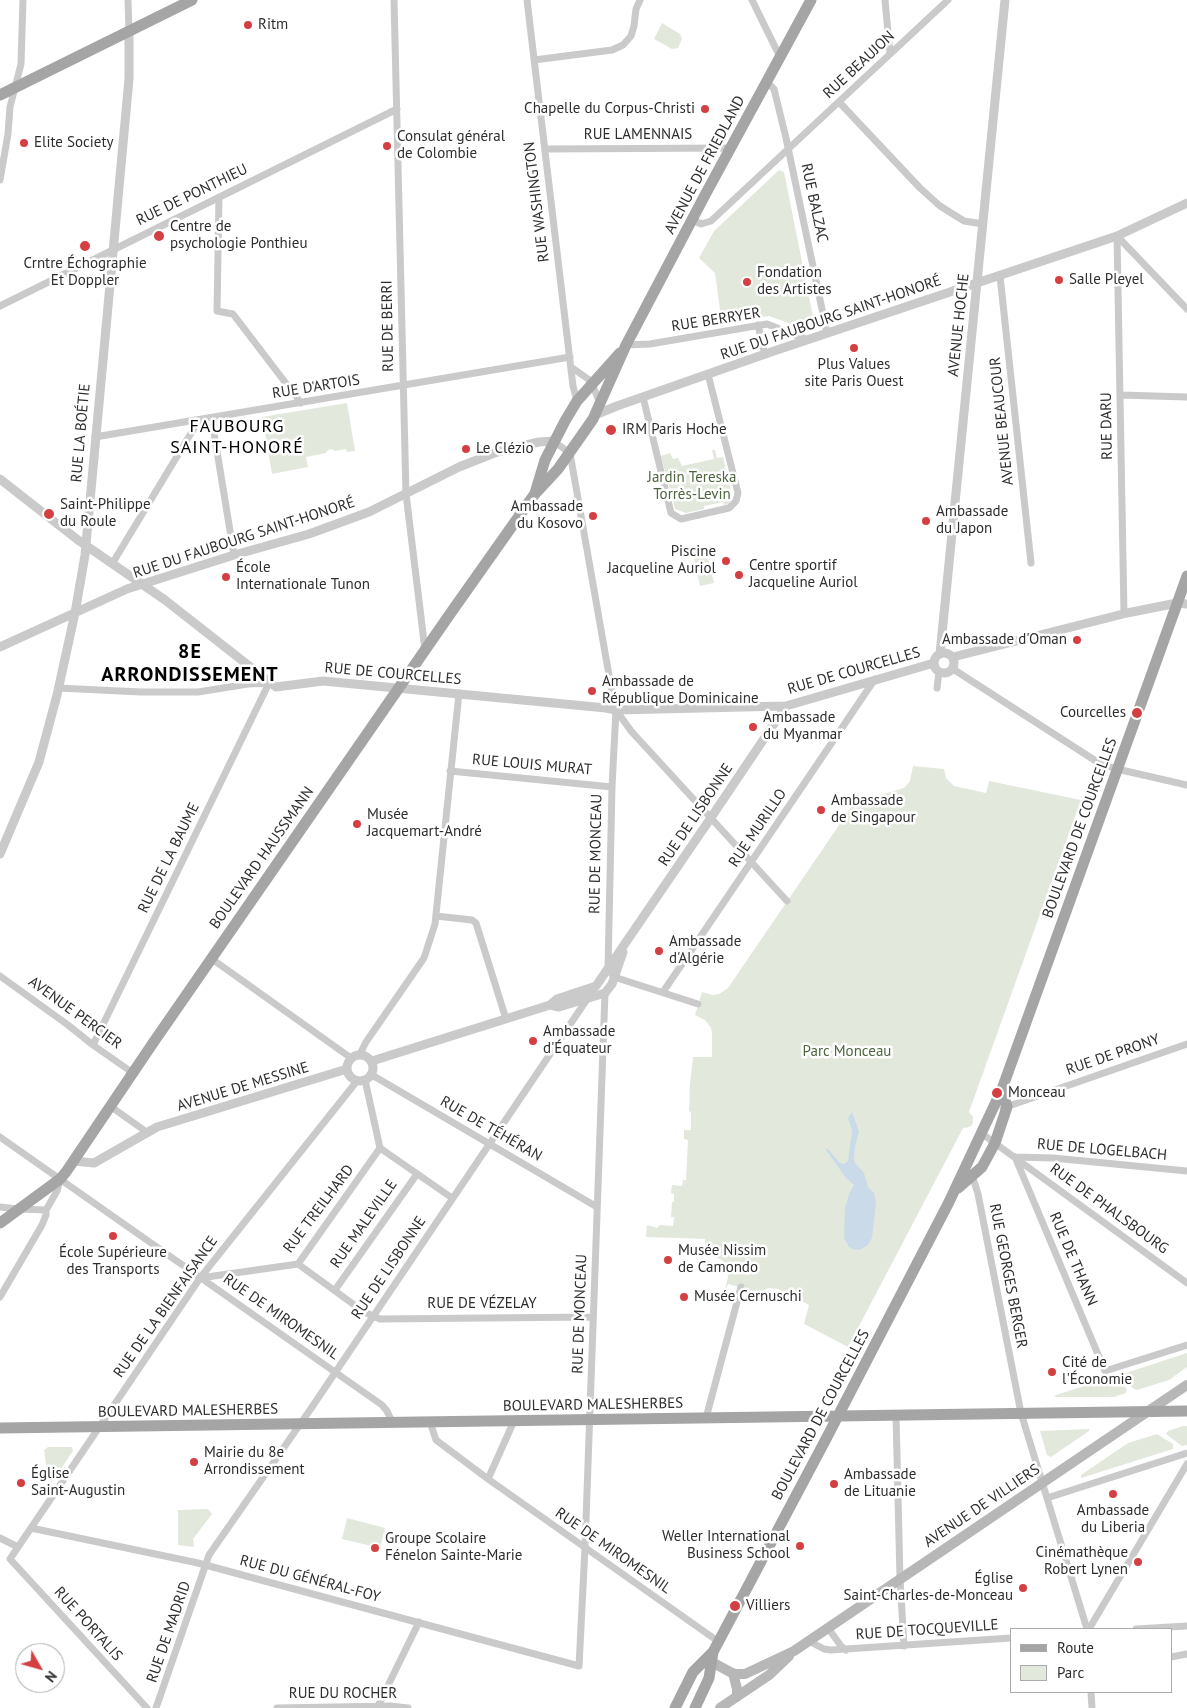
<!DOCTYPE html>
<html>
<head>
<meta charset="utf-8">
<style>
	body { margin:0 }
	#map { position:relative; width:1187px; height:1708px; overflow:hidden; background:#fff; font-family:"PT Sans",sans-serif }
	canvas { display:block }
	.legend { position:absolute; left:1010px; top:1628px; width:162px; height:65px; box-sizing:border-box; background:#fff; border:1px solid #ababab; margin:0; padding:6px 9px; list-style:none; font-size:15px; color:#2d2d2d }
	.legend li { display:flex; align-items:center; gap:10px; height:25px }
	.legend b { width:25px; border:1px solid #ababab }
	.north { position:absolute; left:15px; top:1643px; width:50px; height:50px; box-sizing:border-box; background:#fff; border:1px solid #ababab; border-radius:50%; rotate:128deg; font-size:14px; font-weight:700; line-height:20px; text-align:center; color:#2d2d2d }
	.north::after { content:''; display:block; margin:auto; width:18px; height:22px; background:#d43f41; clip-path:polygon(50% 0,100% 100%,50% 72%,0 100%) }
</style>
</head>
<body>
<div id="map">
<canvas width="1187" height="1708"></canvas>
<ul class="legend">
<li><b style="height:6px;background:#a5a5a5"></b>Route</li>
<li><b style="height:14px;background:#e2e9dc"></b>Parc</li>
</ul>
<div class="north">N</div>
</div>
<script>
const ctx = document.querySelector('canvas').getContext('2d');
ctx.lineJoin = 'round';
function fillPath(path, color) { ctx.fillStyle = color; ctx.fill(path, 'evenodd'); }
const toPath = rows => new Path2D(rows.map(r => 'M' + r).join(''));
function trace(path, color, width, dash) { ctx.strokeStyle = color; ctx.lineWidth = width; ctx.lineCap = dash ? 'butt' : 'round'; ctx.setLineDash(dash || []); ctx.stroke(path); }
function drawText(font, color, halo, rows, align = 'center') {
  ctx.font = font + ' "PT Sans",sans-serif'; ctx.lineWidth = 5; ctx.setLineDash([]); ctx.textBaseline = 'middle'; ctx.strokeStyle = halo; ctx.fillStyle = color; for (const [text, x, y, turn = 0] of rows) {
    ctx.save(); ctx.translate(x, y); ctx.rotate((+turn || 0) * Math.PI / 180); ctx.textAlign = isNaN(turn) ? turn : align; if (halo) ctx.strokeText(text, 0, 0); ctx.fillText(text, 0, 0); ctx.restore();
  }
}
const green = toPath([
	[662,23,680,34,682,39,678,48,672,49,654,39],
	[779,170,784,172,815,326,807,330,769,316,722,324,715,273,699,258,714,231],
	[347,403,355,451,347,452,346,449,335,451,332,449,328,450,326,453,306,457,308,467,272,474,262,417],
	[712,450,715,450,717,458,723,457,732,496,728,504,724,505,723,502,704,506,704,509,686,513,675,509,661,456,670,453,673,459,678,458,682,466,714,459],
	[707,555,714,583,700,586,694,558],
	[913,766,944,769,946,778,954,786,986,793,989,781,1081,800,969,1112,973,1117,973,1123,970,1127,963,1128,962,1130,848,1347,804,1324,809,1305,778,1289,768,1288,759,1293,728,1284,726,1289,725,1289,728,1277,727,1269,723,1261,706,1251,705,1239,646,1237,647,1225,657,1228,660,1225,673,1226,674,1217,671,1217,672,1202,674,1202,674,1194,671,1193,672,1185,682,1186,683,1180,686,1180,688,1140,684,1139,684,1130,691,1130,691,1112,689,1111,690,1084,693,1057,712,1057,712,1033,711,1028,705,1020,695,1015,702,992,713,995,719,994,728,988,852,806,860,801,904,788,910,781],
	[1187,1353,1187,1367,1169,1380,1137,1390,1134,1389,1121,1378,1123,1374],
	[1110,1378,1116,1379,1127,1389,1126,1393,1114,1397,1054,1397,1056,1395],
	[1183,1426,1187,1426,1187,1445,1182,1446,1166,1434,1168,1431],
	[1089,1429,1089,1431,1051,1457,1047,1455,1040,1431],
	[1157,1434,1173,1444,1173,1449,1081,1478,1081,1475,1128,1443],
	[48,1447,72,1447,73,1451,52,1482,48,1479,44,1450],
	[208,1509,212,1514,193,1539,194,1547,178,1545,178,1510],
	[347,1518,385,1528,380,1548,342,1539]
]);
const water = toPath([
	[852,1112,859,1131,855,1147,854,1159,855,1163,864,1173,868,1187,874,1193,876,1203,872,1238,868,1245,859,1250,855,1249,855,1250,849,1247,844,1238,845,1208,849,1194,854,1185,846,1178,826,1150,827,1148,840,1163,844,1164,848,1161,852,1130,848,1118]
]);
const minor = toPath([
	[128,0,129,31],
	[394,0,406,494,425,650],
	[527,0,573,386,577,401],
	[752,0,780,57],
	[885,0,890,54],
	[534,60,612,50,623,45,631,36,634,26,636,9,640,0],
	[767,82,774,89,786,138,827,333],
	[839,102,920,188,940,206,964,221,983,224],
	[545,149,731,148],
	[0,180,8,134,10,107,21,64,23,0],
	[219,197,217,311,233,314,301,403],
	[693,220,701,224,711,221,948,0],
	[1117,236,1124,614],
	[1117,236,1187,309],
	[1000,276,1031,563],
	[0,306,397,109],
	[758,325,765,355],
	[626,345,650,344,767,324,808,340],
	[571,367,588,379,595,391,600,404],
	[1120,395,1187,397],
	[643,397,671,513,681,519,729,508,736,501,738,493,708,374],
	[214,418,213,427,234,555],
	[95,437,570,357],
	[553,441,570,453,613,698,616,710,612,787,608,968,614,977,698,1004],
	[112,564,199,420],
	[953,669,1099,763,1117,769,1187,785],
	[58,688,141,692,198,692,248,684,269,683,93,1045],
	[937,688,939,672],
	[616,710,631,731,787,901],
	[450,771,612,787],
	[436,916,472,920,476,923,506,1019],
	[212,959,351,1058],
	[0,976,68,1025,93,1045,133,1073],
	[663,992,875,679],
	[360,1054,366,1042,424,958,435,924,459,693],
	[372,1075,597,1207],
	[110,1106,148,1133],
	[1003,1108,1187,1044],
	[981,1133,1187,1283],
	[0,1137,382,1405,387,1411,392,1422],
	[380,1148,452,1198],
	[1015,1157,1105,1371,1187,1345],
	[1016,1157,1053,1158,1187,1171],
	[972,1175,978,1194,1021,1413,1087,1629],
	[0,1207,18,1209,46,1210],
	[298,1264,364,1312,380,1319,593,1317],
	[200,1278,298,1264,380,1148,365,1080],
	[335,1290,417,1174],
	[0,1297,42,1225,46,1215,46,1210,57,1191,60,1180],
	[896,1415,900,1579,904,1646],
	[706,1418,741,1287],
	[430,1422,436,1440,488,1479,719,1642],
	[488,1479,514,1421],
	[1047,1498,1187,1453],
	[31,1528,198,1563,579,1666,585,1548,605,993],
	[0,1538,18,1547],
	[828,1628,841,1646,846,1650],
	[1089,1629,1187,1464],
	[1136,1629,1187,1626],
	[809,1641,824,1649,831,1650,1011,1638],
	[1171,1657,1187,1654],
	[1091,1692,1092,1708],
	[147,1708,10,1559,200,1278,357,1081],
	[156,1708,209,1555,312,1407,596,986],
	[277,1708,390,1706,408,1708],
	[377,1708,419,1622]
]);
const tertiary = toPath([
	[595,415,617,406,771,352,1117,236,1187,203],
	[0,479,78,540,165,600,276,687,323,681,606,708,616,710,786,706,934,663],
	[0,647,127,589,234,555,309,534,369,512,459,467,497,452,539,442,553,441],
	'934 663a10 10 0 1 1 20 0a10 10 0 1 1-20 0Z',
	[940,654,1005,0],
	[953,657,1127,613,1177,603,1187,604],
	[0,854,39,762,57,695,75,613,85,555,129,79,129,31],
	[550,1005,557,999,596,986,706,825,786,706],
	'347 1068a13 13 0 1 1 26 0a13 13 0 1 1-26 0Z',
	[372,1061,550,1005,559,1007,605,993,612,984,623,952],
	[74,1161,94,1163,157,1127,347,1069]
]);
const secondary = toPath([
	[706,1659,734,1674,745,1674,794,1651,1187,1385],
	[733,1673,737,1689,737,1697],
	[720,1708,769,1675,789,1656]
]);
const primary = toPath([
	[0,95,192,0],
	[535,493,545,460,565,421,577,401,620,353],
	[958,1188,982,1167,995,1143,1007,1107,1002,1089],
	[0,1223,60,1179,66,1172,153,1043,450,614,534,495,558,469,593,419,626,345,705,195,811,0],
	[0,1428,1187,1411],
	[675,1708,693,1672,713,1652,826,1439,949,1202,1002,1089,1187,576],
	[695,1708,709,1678,713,1652]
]);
const markers = [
	[248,25,5,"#d43f41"],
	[705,109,5,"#d43f41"],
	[24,143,5,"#d43f41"],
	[387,146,5,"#d43f41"],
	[159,236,6,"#d43f41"],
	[85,246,6,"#d43f41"],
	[1059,280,5,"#d43f41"],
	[747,282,5,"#d43f41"],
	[854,348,5,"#d43f41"],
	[611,430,6,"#d43f41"],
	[466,449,5,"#d43f41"],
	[49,514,6,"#d43f41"],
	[593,516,5,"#d43f41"],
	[926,521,5,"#d43f41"],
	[726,561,5,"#d43f41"],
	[739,575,5,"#d43f41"],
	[226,577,5,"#d43f41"],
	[1077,640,5,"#d43f41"],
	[592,691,5,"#d43f41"],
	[1137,713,6,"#d43f41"],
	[753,727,5,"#d43f41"],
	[821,810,5,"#d43f41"],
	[357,824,5,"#d43f41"],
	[659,951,5,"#d43f41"],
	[533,1041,5,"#d43f41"],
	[997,1093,6,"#d43f41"],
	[113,1236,5,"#d43f41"],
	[668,1260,5,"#d43f41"],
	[684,1297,5,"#d43f41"],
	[1052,1372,5,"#d43f41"],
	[194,1462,5,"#d43f41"],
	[21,1483,5,"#d43f41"],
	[834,1484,5,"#d43f41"],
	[1113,1494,5,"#d43f41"],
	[800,1546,5,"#d43f41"],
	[375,1548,5,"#d43f41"],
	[1138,1562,5,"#d43f41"],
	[1023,1588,5,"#d43f41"],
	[735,1606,6,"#d43f41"]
];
const poiNames = [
	["Ritm",258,25],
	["Chapelle du Corpus-Christi",695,109,"right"],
	["Consulat général",397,137],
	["de Colombie",397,154],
	["Elite Society",34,143],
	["Centre de",170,227],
	["psychologie Ponthieu",170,244],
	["Crntre Échographie",85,264,"center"],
	["Et Doppler",85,281,"center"],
	["Fondation",757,273],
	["des Artistes",757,290],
	["Salle Pleyel",1069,280],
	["Plus Values",854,365,"center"],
	["site Paris Ouest",854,382,"center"],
	["IRM Paris Hoche",622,430],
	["Le Clézio",476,449],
	["Saint-Philippe",60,505],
	["du Roule",60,522],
	["Ambassade",583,507,"right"],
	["du Kosovo",583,524,"right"],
	["Ambassade",936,512],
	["du Japon",936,529],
	["Piscine",716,552,"right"],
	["Jacqueline Auriol",716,569,"right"],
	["Centre sportif",749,566],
	["Jacqueline Auriol",749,583],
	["École",236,568],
	["Internationale Tunon",236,585],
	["Ambassade d'Oman",1067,640,"right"],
	["Ambassade de",602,682],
	["République Dominicaine",602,699],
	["Courcelles",1126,713,"right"],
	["Ambassade",763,718],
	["du Myanmar",763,735],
	["Ambassade",831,801],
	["de Singapour",831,818],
	["Musée",367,815],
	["Jacquemart-André",367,832],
	["Ambassade",669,942],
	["d'Algérie",669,959],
	["Ambassade",543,1032],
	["d'Équateur",543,1049],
	["Monceau",1008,1093],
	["Musée Nissim",678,1251],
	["de Camondo",678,1268],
	["École Supérieure",113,1253,"center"],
	["des Transports",113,1270,"center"],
	["Musée Cernuschi",694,1297],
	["Cité de",1062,1363],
	["l'Économie",1062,1380],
	["Mairie du 8e",204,1453],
	["Arrondissement",204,1470],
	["Église",31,1474],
	["Saint-Augustin",31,1491],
	["Ambassade",844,1475],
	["de Lituanie",844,1492],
	["Ambassade",1113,1511,"center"],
	["du Liberia",1113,1528,"center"],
	["Weller International",790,1537,"right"],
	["Business School",790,1554,"right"],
	["Groupe Scolaire",385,1539],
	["Fénelon Sainte-Marie",385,1556],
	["Cinémathèque",1128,1553,"right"],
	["Robert Lynen",1128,1570,"right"],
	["Église",1013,1579,"right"],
	["Saint-Charles-de-Monceau",1013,1596,"right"],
	["Villiers",746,1606]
];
const streetNames = [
	["RUE BEAUJON",859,65,-43],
	["RUE LAMENNAIS",638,135],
	["AVENUE DE FRIEDLAND",705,165,-62],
	["RUE DE PONTHIEU",192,195,-26],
	["RUE WASHINGTON",537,202,-97],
	["RUE BALZAC",814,203,78],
	["RUE DU FAUBOURG SAINT-HONORÉ",831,318,-19],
	["RUE BERRYER",716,320,-9],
	["AVENUE HOCHE",959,325,-84],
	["RUE DE BERRI",388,326,-91],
	["RUE D'ARTOIS",316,387,-9],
	["AVENUE BEAUCOUR",1002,421,-96],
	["RUE DARU",1107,426,-91],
	["RUE LA BOÉTIE",81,433,-85],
	["RUE DU FAUBOURG SAINT-HONORÉ",244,538,-18],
	["RUE DE COURCELLES",854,671,-16],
	["RUE DE COURCELLES",393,674,5],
	["RUE LOUIS MURAT",532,765,5],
	["RUE DE LISBONNE",696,815,-56],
	["RUE MURILLO",758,828,-56],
	["BOULEVARD DE COURCELLES",1080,828,-70],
	["RUE DE MONCEAU",596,854,-89],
	["RUE DE LA BAUME",169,858,-64],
	["BOULEVARD HAUSSMANN",262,858,-55],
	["AVENUE PERCIER",75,1013,36],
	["RUE DE PRONY",1113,1055,-19],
	["AVENUE DE MESSINE",243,1087,-17],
	["RUE DE TÉHÉRAN",491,1129,30],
	["RUE DE LOGELBACH",1102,1150,5],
	["RUE TREILHARD",319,1209,-53],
	["RUE DE PHALSBOURG",1109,1209,36],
	["RUE MALEVILLE",364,1224,-55],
	["RUE DE THANN",1073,1259,67],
	["RUE DE LISBONNE",389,1268,-56],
	["RUE GEORGES BERGER",1008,1276,79],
	["RUE DE VÉZELAY",482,1304],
	["RUE DE LA BIENFAISANCE",166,1307,-55],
	["RUE DE MONCEAU",580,1314,-88],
	["RUE DE MIROMESNIL",281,1317,35],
	["BOULEVARD MALESHERBES",593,1405,-1],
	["BOULEVARD MALESHERBES",188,1411,-1],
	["BOULEVARD DE COURCELLES",821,1415,-62],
	["AVENUE DE VILLIERS",982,1506,-34],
	["RUE DE MIROMESNIL",613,1551,35],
	["RUE DU GÉNÉRAL-FOY",310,1579,15],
	["RUE PORTALIS",88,1624,48],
	["RUE DE TOCQUEVILLE",927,1630,-4],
	["RUE DE MADRID",169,1632,-71],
	["RUE DU ROCHER",343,1694]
];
const parkNames = [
	["Jardin Tereska",692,478],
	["Torrès-Levin",692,495],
	["Parc Monceau",847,1052]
];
const quarterNames = [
	["FAUBOURG",237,427],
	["SAINT-HONORÉ",237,448]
];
const districtNames = [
	["8E",190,652],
	["ARRONDISSEMENT",190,675]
];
fillPath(green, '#e2e9dc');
fillPath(water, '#cadae8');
trace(minor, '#cacaca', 7);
trace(tertiary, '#cacaca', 9);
trace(secondary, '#b7b7b7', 10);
trace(primary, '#a5a5a5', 11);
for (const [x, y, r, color] of markers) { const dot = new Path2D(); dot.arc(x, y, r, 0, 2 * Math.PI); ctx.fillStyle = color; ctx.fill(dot); trace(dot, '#fff', 2); }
drawText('15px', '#2d2d2d', '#fff', poiNames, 'left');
drawText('15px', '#2d2d2d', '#fff', streetNames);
drawText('15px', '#4e643f', '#fff', parkNames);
ctx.letterSpacing = '1px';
drawText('18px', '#000', '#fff', quarterNames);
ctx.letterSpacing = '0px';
ctx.letterSpacing = '1px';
drawText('bold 20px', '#000', '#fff', districtNames);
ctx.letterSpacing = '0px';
</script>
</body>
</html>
